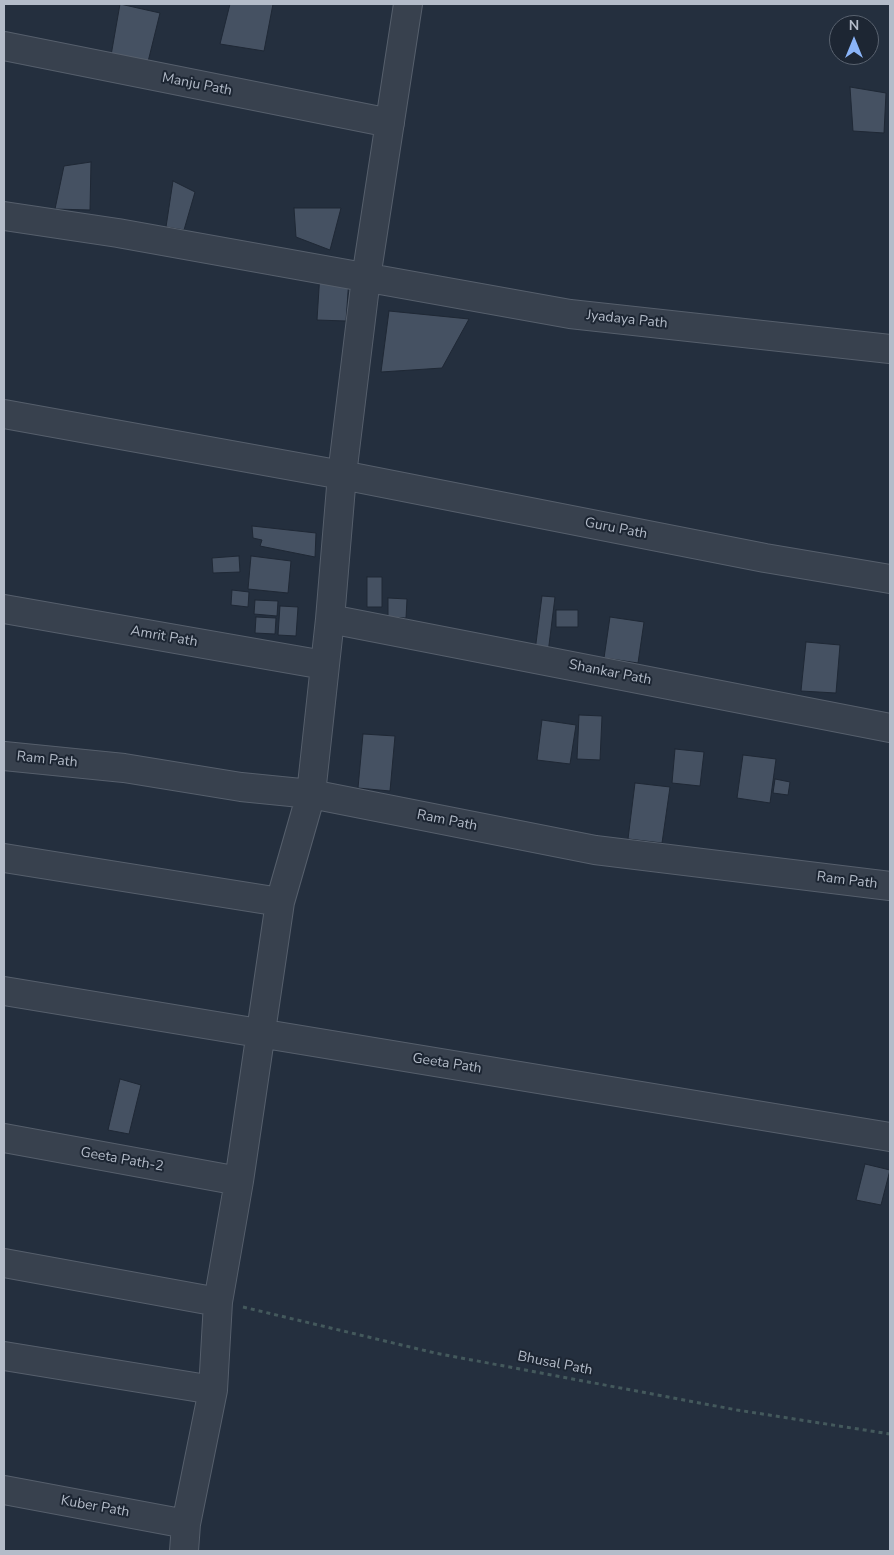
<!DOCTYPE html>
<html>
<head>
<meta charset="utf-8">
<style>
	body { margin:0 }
	#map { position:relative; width:894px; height:1555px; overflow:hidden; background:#242f3e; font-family:"Nunito Sans",sans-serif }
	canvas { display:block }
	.frame { position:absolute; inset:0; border:5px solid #b4bcc9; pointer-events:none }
	.north { position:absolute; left:829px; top:15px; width:50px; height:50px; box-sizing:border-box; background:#1d2633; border:1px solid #59626f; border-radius:50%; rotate:0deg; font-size:14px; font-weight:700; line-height:20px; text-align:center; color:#b4bcc9 }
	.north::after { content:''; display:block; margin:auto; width:18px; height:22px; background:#8ab4f8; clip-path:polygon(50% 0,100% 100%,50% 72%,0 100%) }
</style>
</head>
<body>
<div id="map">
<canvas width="894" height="1555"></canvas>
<div class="frame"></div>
<div class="north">N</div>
</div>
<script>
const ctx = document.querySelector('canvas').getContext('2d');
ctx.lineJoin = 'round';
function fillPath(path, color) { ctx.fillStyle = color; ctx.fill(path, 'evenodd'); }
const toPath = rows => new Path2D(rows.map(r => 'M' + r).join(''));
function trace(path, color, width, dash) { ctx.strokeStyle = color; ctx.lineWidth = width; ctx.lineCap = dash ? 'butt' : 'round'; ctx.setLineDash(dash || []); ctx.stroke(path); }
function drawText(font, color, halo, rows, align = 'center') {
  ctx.font = font + ' "Nunito Sans",sans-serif'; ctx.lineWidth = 4; ctx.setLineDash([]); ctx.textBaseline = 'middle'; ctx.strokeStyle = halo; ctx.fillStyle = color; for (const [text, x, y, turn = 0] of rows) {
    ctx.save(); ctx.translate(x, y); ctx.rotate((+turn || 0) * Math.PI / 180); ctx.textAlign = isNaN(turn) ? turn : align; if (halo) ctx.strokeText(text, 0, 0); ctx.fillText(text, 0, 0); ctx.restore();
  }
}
const building = toPath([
	[120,4,160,13,145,74,109,67,120,4],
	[230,4,273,4,264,51,220,44,230,4],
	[850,87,886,93,884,133,853,131,850,87],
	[91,162,90,210,55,209,64,166,91,162],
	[173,181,195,192,184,230,166,227,173,181],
	[294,208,341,208,330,250,296,237,294,208],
	[320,273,349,278,346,321,317,320,320,273],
	[389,311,469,319,442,368,381,372,389,311],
	[252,526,316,533,315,557,260,546,262,540,253,538,252,526],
	[239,556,240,572,213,573,212,558,239,556],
	[251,556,291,561,288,593,248,589,251,556],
	[367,577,382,577,382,607,367,607,367,577],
	[232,590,249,592,248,607,231,605,232,590],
	[542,596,555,597,548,653,535,651,542,596],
	[388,598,407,599,406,618,388,617,388,598],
	[255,600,278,601,277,616,254,614,255,600],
	[280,606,298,607,296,636,278,635,280,606],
	[556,610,578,610,578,627,556,627,556,610],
	[256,617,276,618,275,634,255,633,256,617],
	[610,617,644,622,638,663,604,658,610,617],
	[806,642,840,645,836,693,801,691,806,642],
	[579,715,602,716,600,760,577,759,579,715],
	[542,720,576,725,570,764,537,760,542,720],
	[363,734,395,736,390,791,358,788,363,734],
	[675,749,704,752,700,786,672,783,675,749],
	[743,755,776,759,770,803,737,798,743,755],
	[775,779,790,782,788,795,773,793,775,779],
	[635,783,670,787,662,843,628,839,635,783],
	[120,1079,141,1085,129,1134,108,1130,120,1079],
	[865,1164,890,1170,881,1205,856,1200,865,1164]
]);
const path = toPath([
	[243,1307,435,1353,737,1410,890,1434]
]);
const minor = toPath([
	[4,46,390,123],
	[4,216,118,233,570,314,890,349],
	[4,414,342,475,765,558,890,579],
	[4,609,324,665],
	[330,619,890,728],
	[4,756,124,768,241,787,311,794,595,850,890,886],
	[4,858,280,902],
	[4,991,890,1137],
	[4,1138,239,1181],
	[4,1263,218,1302],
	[4,1356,213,1390],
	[4,1490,186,1524],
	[184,1551,186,1524,213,1390,218,1302,239,1181,280,902,311,794,330,619,342,475,366,278,408,4]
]);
const streetNames = [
	["Manju Path",197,85,11],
	["Jyadaya Path",627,320,6],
	["Guru Path",616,529,11],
	["Amrit Path",164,637,10],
	["Shankar Path",610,673,11],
	["Ram Path",47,760,6],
	["Ram Path",447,821,11],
	["Ram Path",847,881,7],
	["Geeta Path",447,1064,9],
	["Geeta Path-2",122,1160,10],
	["Bhusal Path",555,1364,11],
	["Kuber Path",95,1507,10]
];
fillPath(building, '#455162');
trace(building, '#1f2835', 1);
trace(minor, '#565f6c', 30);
trace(path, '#44595c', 3, [4, 4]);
trace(minor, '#38414e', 28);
drawText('14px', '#b4bcc9', '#1d2633', streetNames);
</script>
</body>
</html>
